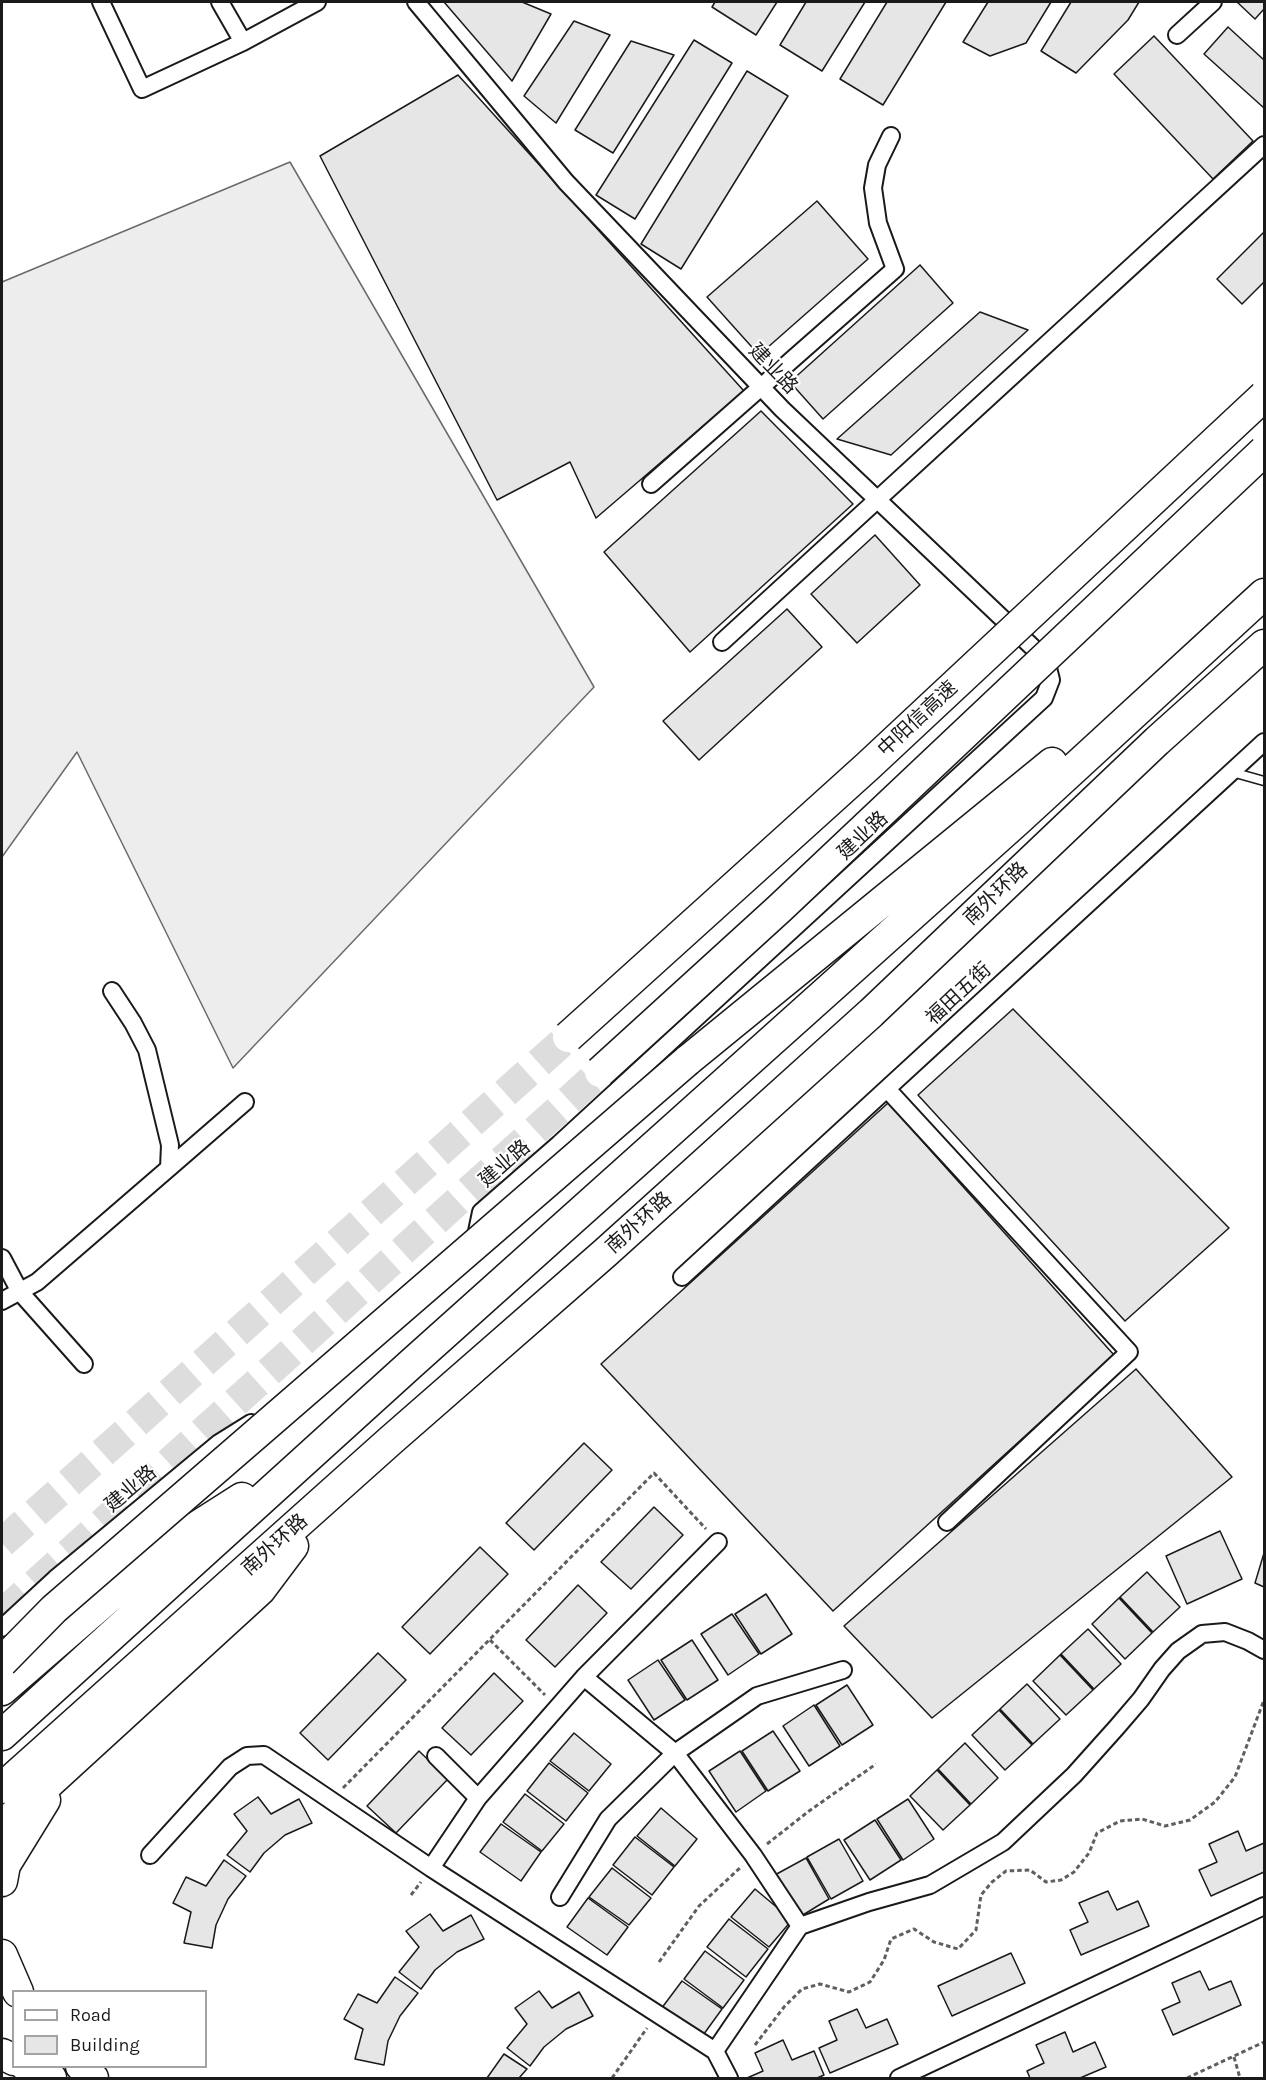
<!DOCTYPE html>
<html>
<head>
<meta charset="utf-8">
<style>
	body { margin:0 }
	#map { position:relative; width:1266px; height:2080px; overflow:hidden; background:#fff; font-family:Karla,sans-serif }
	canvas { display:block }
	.frame { position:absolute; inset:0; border:3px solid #1a1a1a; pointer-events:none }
	.legend { position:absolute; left:12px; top:1990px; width:195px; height:78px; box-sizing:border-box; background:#fff; border:2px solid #a3a3a3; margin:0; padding:8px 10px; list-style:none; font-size:18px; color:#1a1a1a }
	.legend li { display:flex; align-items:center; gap:12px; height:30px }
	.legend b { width:30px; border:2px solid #a3a3a3 }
</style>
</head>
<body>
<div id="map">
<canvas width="1266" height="2080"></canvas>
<div class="frame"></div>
<ul class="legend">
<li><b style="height:8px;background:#fff"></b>Road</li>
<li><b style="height:16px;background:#e6e6e6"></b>Building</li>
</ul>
</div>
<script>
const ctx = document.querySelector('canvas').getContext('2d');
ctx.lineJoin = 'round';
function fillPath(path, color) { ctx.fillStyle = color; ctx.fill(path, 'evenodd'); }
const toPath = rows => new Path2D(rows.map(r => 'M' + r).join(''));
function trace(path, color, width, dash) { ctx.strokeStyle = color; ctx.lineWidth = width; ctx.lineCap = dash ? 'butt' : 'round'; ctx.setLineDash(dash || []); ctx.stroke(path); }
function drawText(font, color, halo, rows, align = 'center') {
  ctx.font = font + ' Karla,"Noto Sans SC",sans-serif'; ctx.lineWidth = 4.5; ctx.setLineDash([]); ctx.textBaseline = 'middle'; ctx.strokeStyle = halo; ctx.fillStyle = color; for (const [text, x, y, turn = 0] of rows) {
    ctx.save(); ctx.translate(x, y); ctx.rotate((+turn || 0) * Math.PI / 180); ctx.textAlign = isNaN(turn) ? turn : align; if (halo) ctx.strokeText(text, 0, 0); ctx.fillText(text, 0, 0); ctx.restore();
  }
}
const built = toPath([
	[290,162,594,687,233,1068,77,752,2,857,2,282,290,162]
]);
const building = toPath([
	[444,2,522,2,551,14,512,81,444,2],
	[715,2,777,2,756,35,712,7,715,2],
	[806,2,865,2,822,71,780,45,806,2],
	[887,2,946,2,883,105,840,79,887,2],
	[988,2,1051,2,1026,43,990,56,963,42,988,2],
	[1071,2,1139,2,1128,20,1076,73,1041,51,1071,2],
	[1237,2,1264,2,1264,9,1255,19,1237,2],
	[574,21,610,35,556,123,524,96,574,21],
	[1228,27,1264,60,1264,108,1204,54,1228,27],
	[1154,36,1253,141,1213,179,1114,74,1154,36],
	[694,40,732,63,635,219,596,195,694,40],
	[631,41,674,55,613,153,575,130,631,41],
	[747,71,788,96,681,269,641,244,747,71],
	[458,75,744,391,596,518,570,462,497,500,320,156,458,75],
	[817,201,868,259,759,355,707,297,817,201],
	[1264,232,1264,282,1242,304,1217,279,1264,232],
	[920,265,953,303,823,419,790,382,920,265],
	[980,312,1028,330,891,455,837,439,980,312],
	[761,411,853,504,690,652,604,552,761,411],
	[875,535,920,585,857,643,811,594,875,535],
	[787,609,822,647,699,760,663,721,787,609],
	[1013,1009,1229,1228,1125,1321,918,1095,1013,1009],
	[888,1103,1114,1355,833,1611,601,1364,888,1103],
	[1136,1369,1232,1477,932,1718,844,1626,1136,1369],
	[584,1443,612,1470,534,1550,506,1523,584,1443],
	[654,1507,683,1535,631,1589,601,1562,654,1507],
	[1220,1531,1242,1579,1187,1604,1166,1556,1220,1531],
	[480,1547,508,1574,430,1654,402,1627,480,1547],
	[1264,1553,1264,1587,1255,1583,1264,1553],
	[1147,1572,1180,1607,1153,1632,1120,1597,1147,1572],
	[578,1585,607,1613,555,1667,526,1640,578,1585],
	[766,1594,792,1634,761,1654,735,1614,766,1594],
	[1119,1598,1152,1633,1125,1659,1092,1624,1119,1598],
	[732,1614,759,1654,728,1675,701,1634,732,1614],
	[1088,1629,1121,1664,1094,1689,1061,1654,1088,1629],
	[692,1640,718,1680,687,1700,661,1660,692,1640],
	[378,1653,406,1680,328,1760,300,1733,378,1653],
	[1060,1655,1093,1690,1066,1715,1033,1681,1060,1655],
	[658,1660,685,1700,654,1720,628,1680,658,1660],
	[494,1673,523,1701,471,1755,442,1728,494,1673],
	[1027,1684,1060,1719,1033,1744,1000,1709,1027,1684],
	[847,1685,873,1725,842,1745,816,1705,847,1685],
	[814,1705,840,1746,809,1766,783,1726,814,1705],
	[999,1710,1032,1745,1005,1770,972,1735,999,1710],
	[773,1731,800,1771,768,1791,742,1751,773,1731],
	[574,1733,611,1764,589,1791,550,1761,574,1733],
	[965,1743,998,1778,971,1804,938,1769,965,1743],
	[419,1751,448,1779,396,1833,367,1806,419,1751],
	[740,1751,766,1791,736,1812,709,1771,740,1751],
	[549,1763,588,1793,566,1821,527,1791,549,1763],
	[937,1770,970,1805,943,1830,910,1796,937,1770],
	[525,1794,564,1824,542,1851,503,1822,525,1794],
	[258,1797,271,1814,299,1799,312,1823,285,1835,264,1853,250,1872,227,1855,247,1831,234,1814,258,1797],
	[908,1799,934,1839,903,1860,877,1819,908,1799],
	[661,1808,697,1839,675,1866,637,1836,661,1808],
	[875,1820,901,1860,870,1880,844,1840,875,1820],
	[501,1824,541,1852,521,1881,480,1852,501,1824],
	[1238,1831,1246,1851,1264,1843,1264,1872,1211,1896,1199,1870,1217,1862,1209,1844,1238,1831],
	[635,1837,674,1867,652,1895,613,1865,635,1837],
	[839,1839,863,1881,831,1899,807,1857,839,1839],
	[806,1858,829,1899,798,1918,773,1876,806,1858],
	[224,1860,246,1876,228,1899,216,1925,212,1948,184,1943,191,1912,173,1903,186,1877,206,1886,224,1860],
	[612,1868,651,1898,629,1925,589,1897,612,1868],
	[755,1889,792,1920,769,1947,731,1917,755,1889],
	[1108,1891,1117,1910,1138,1901,1149,1926,1081,1955,1070,1930,1088,1922,1079,1903,1108,1891],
	[588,1898,628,1927,607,1955,567,1927,588,1898],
	[430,1914,443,1931,471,1915,484,1939,457,1952,435,1970,421,1989,399,1972,419,1947,406,1931,430,1914],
	[729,1919,768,1949,746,1977,707,1947,729,1919],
	[705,1951,744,1980,723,2008,684,1979,705,1951],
	[1011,1953,1025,1983,952,2016,938,1986,1011,1953],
	[1200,1971,1209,1990,1231,1981,1241,2005,1173,2035,1162,2010,1180,2002,1172,1983,1200,1971],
	[395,1977,418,1993,400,2016,388,2041,384,2065,355,2059,363,2029,344,2019,358,1994,377,2003,395,1977],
	[682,1981,722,2009,701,2038,661,2009,682,1981],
	[539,1991,552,2008,579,1992,593,2016,566,2029,544,2047,530,2066,507,2048,527,2024,515,2008,539,1991],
	[857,2009,866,2028,887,2019,898,2044,830,2073,819,2048,837,2040,829,2021,857,2009],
	[1065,2032,1073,2052,1095,2042,1106,2067,1080,2078,1030,2078,1027,2071,1044,2063,1036,2045,1065,2032],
	[783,2040,792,2060,814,2051,824,2075,817,2078,747,2078,763,2071,755,2053,783,2040],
	[504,2054,527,2069,519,2078,487,2078,504,2054]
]);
const highwayTunnel = toPath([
	[2,1543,568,1037],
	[2,1614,600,1072]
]);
const path = toPath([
	[490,1640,545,1695],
	[343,1788,654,1473,706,1529],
	[767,1844,809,1811,876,1764],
	[411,1895,421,1882],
	[659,1962,699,1906,742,1866],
	[755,2045,784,2007,802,1989,820,1984,849,1992,870,1982,884,1960,891,1939,914,1929,934,1942,958,1949,976,1930,981,1895,992,1882,1006,1871,1030,1870,1046,1882,1061,1880,1074,1872,1089,1853,1097,1833,1120,1821,1142,1819,1165,1826,1190,1820,1215,1802,1235,1777,1264,1700],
	[1234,2057,1240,2078],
	[612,2078,647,2028],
	[1187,2078,1264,2042]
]);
const lane = toPath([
	[1232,772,1264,781]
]);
const street = toPath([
	[101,2,142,89,243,42,317,2],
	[220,2,243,42],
	[416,2,566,182,782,409,1046,660,1051,680,1044,698,559,1144,481,1212,475,1241],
	[1177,35,1213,2],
	[651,484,895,269,878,223,873,188,877,165,891,136],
	[722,642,1264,145],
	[887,1089,1129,1352,947,1522],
	[169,1168,245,1102],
	[2,1258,20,1292,84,1364],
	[682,1277,1264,742],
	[2,1301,37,1282,169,1168,170,1145,147,1050,133,1023,112,991],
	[2,1628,55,1579,219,1443,251,1423],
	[584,1677,675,1753,753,1855,800,1926],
	[436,1756,478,1798],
	[150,1855,230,1767,247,1756,264,1755,431,1868,715,2051,729,2078],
	[431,1868,478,1798,584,1677,718,1542],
	[560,1897,608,1819,675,1753,757,1696,843,1670],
	[715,2051,800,1926,869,1902,930,1885,1003,1842,1074,1775,1117,1727,1141,1699,1162,1669,1178,1651,1202,1634,1225,1632,1248,1641,1264,1650],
	[899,2078,1264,1906]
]);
const highway = toPath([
	[687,1061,1052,763],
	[2,1690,173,1542,242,1498],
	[2,1735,412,1363,1018,820,1264,594],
	[2,1788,390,1441,605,1253,871,1013,1157,741,1264,645],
	[2,1826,260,1590,293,1546],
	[2,1881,5,1865,45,1800],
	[2,1955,18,1992],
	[2,2054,14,2060],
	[26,2066,51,2078],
	[81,2066,93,2078]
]);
const highwayBridge = toPath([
	[568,1037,868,766,1264,396],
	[600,1072,779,909,1264,451],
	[2,1662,54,1609,687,1061]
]);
const streetNames = [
	["建业路",773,369,46],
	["中阳信高速",918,719,-43],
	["建业路",863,836,-43],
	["南外环路",996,894,-44],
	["福田五街",959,994,-43],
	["建业路",505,1164,-41],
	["南外环路",639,1223,-42],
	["建业路",131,1489,-40],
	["南外环路",275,1545,-42]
];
fillPath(built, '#ededed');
trace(built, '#6a6a6a', 1.5);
fillPath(building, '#e6e6e6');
trace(building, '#1a1a1a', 1.5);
trace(highwayTunnel, '#ddd', 30, [30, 15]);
trace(lane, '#1a1a1a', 11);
trace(street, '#1a1a1a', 20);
trace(highway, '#1a1a1a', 33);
trace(path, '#5f5f5f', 3, [4.5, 3]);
trace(lane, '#fff', 8);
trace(street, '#fff', 16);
trace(highway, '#fff', 30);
trace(highwayBridge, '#1a1a1a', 33, []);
trace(highwayBridge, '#fff', 30);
drawText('20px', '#1a1a1a', '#fff', streetNames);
</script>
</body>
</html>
